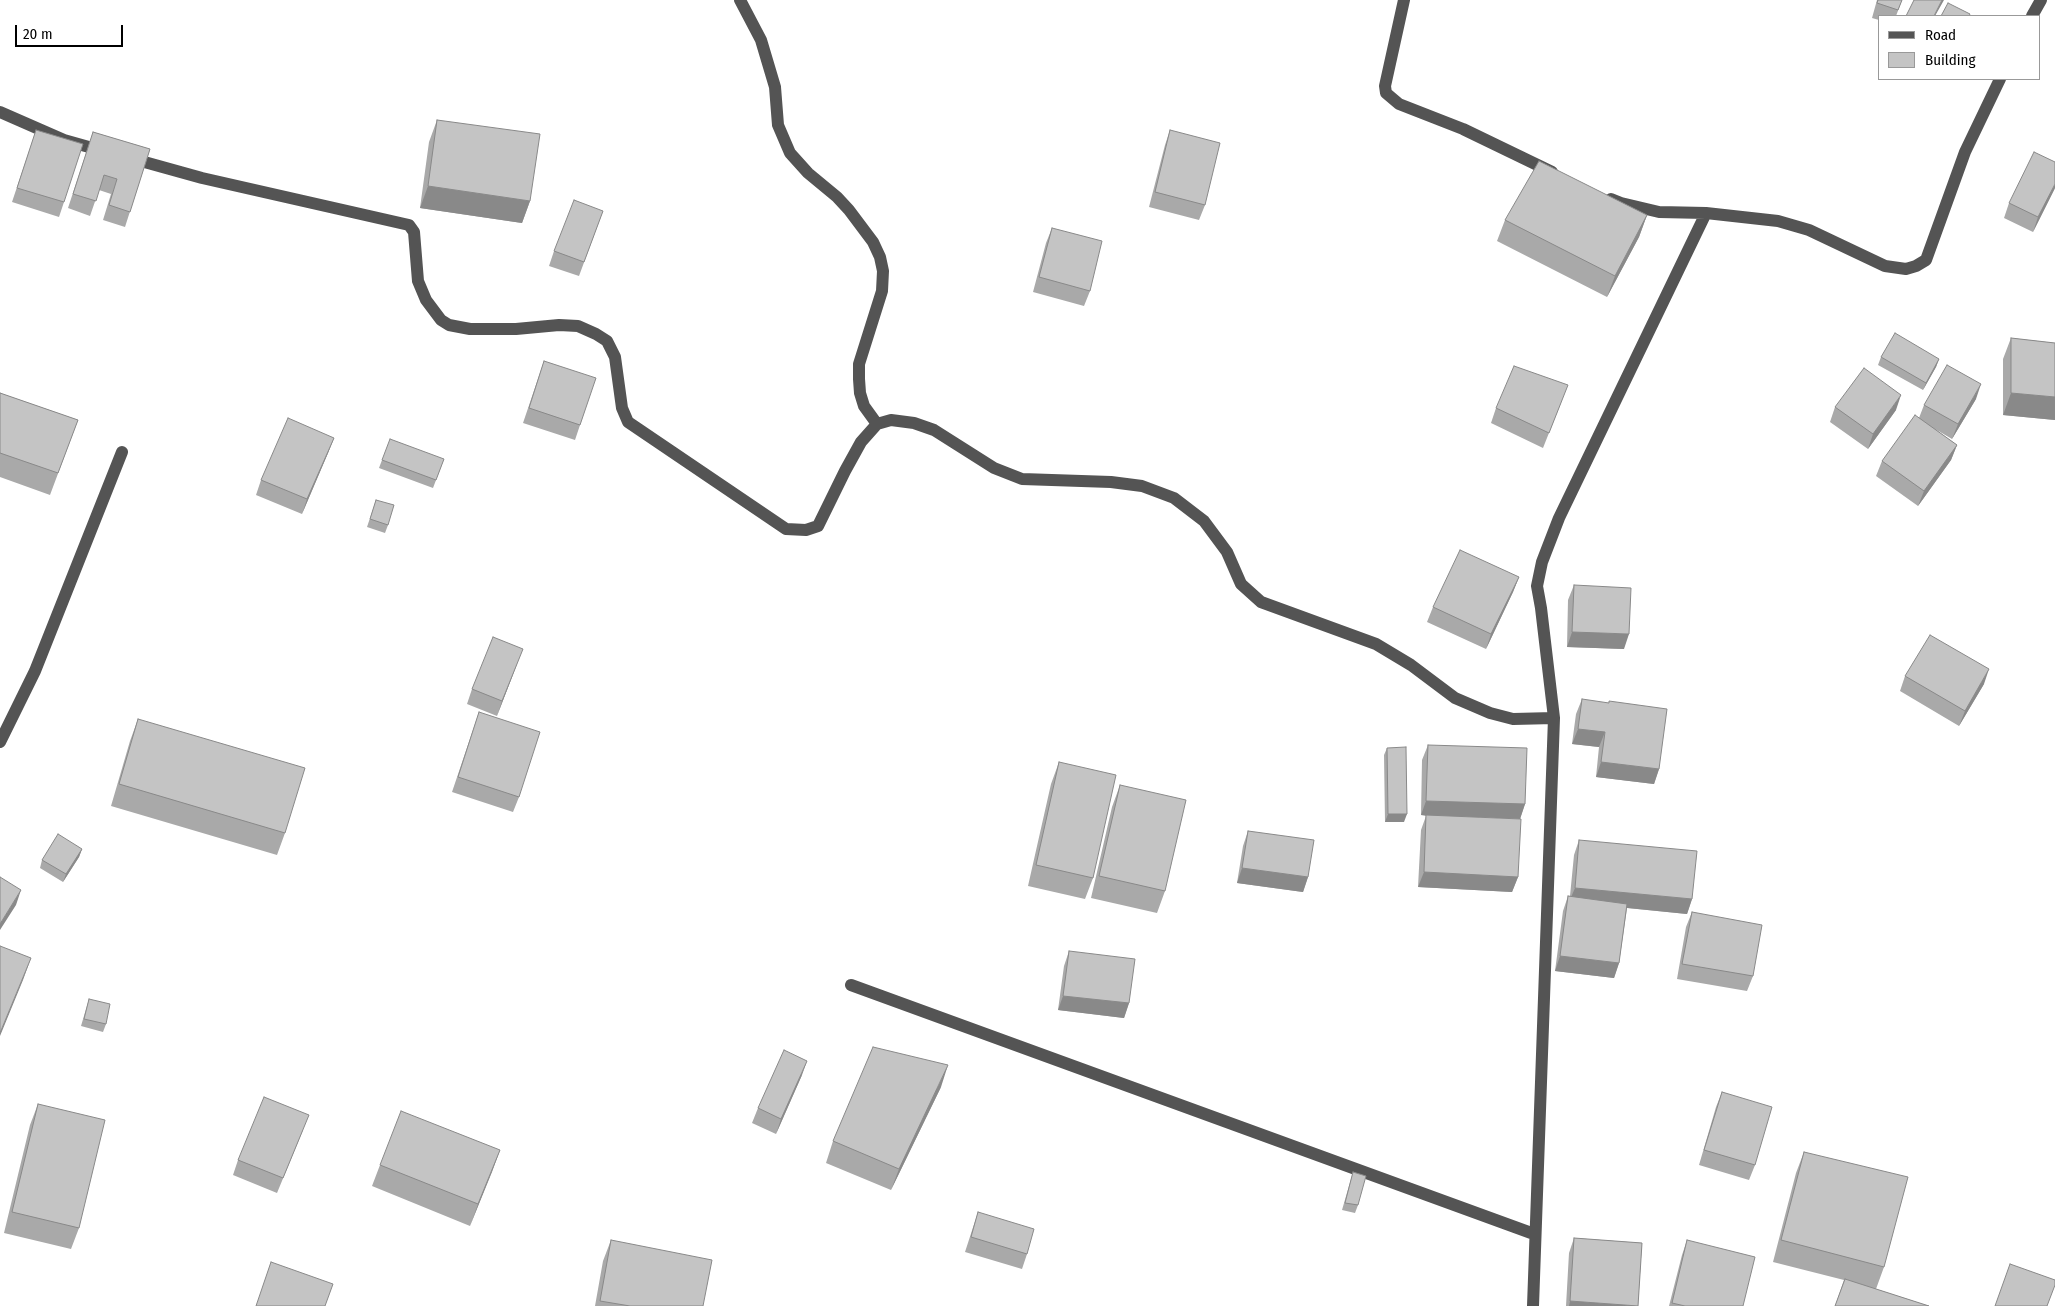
<!DOCTYPE html>
<html>
<head>
<meta charset="utf-8">
<style>
	body { margin:0 }
	#map { position:relative; width:2055px; height:1306px; overflow:hidden; background:#fff; font-family:"Fira Sans Condensed",sans-serif }
	canvas { display:block }
	.legend { position:absolute; left:1878px; top:15px; width:162px; height:65px; box-sizing:border-box; background:#fff; border:1px solid #999; margin:0; padding:6px 9px; list-style:none; font-size:15px; color:#000 }
	.legend li { display:flex; align-items:center; gap:10px; height:25px }
	.legend b { width:25px; border:1px solid #999 }
	.scale { position:absolute; left:15px; top:25px; width:108px; height:22px; box-sizing:border-box; border:2px solid #000; border-top:0; padding-left:6px; font-size:15px; line-height:18px; white-space:nowrap; color:#000; -webkit-text-stroke:4px #fff; paint-order:stroke }
</style>
</head>
<body>
<div id="map">
<canvas width="2055" height="1306"></canvas>
<ul class="legend">
<li><b style="height:6px;background:#545454"></b>Road</li>
<li><b style="height:14px;background:#c4c4c4"></b>Building</li>
</ul>
<div class="scale">20 m</div>
</div>
<script>
const ctx = document.querySelector('canvas').getContext('2d');
ctx.lineJoin = 'round';
const toPath = rows => new Path2D(rows.map(r => 'M' + r).join(''));
function trace(path, color, width, dash) { ctx.strokeStyle = color; ctx.lineWidth = width; ctx.lineCap = dash ? 'butt' : 'round'; ctx.setLineDash(dash || []); ctx.stroke(path); }
function fillPath(path, color) { ctx.fillStyle = color; ctx.fill(path, 'evenodd'); }
const minor = toPath([
	[740,0,761,40,775,87,778,125,790,153,808,173,837,197,849,210,873,242,880,257,883,271,882,291,859,364,859,379,860,393,864,406,877,424],
	[1404,0,1385,86,1386,93,1399,104,1463,129,1552,172],
	[2032,16,2041,0],
	[0,112,64,140,103,151],
	[130,158,202,178,409,225,414,232,418,281,426,300,441,320,449,325,470,329,516,329,559,325,578,326,596,334,607,341,615,357,622,408,628,422,786,529,806,530,818,526,845,471,861,442,877,424,891,420,914,423,934,430,994,468,1022,479,1111,482,1142,486,1174,498,1204,521,1227,552,1241,584,1261,602,1376,644,1411,665,1455,698,1490,713,1513,719,1554,718],
	[1611,199,1621,203,1659,212,1706,213,1778,221,1809,230,1885,266,1906,269,1916,266,1926,260,1965,152,2000,79],
	[0,742,35,671,122,452],
	[851,985,1534,1234],
	[1533,1306,1554,718,1541,608,1537,586,1542,562,1559,518,1706,213]
]);
const wall = toPath([
	[1877,0,1902,0,1896,16,1879,16,1879,20,1872,18],
	[437,120,530,201,522,223,420,208,429,142],
	[36,130,64,202,59,217,12,202],
	[1170,130,1205,205,1199,220,1149,207,1165,145],
	[93,132,150,149,125,227,103,220,111,194,99,190,90,216,68,208],
	[2055,188,2033,232,2004,218,2009,203],
	[603,211,579,276,549,266,554,251],
	[1647,215,1639,237,1607,297,1497,241,1505,220],
	[1052,228,1090,291,1084,306,1033,292,1046,243],
	[2011,338,2055,343,2055,420,2003,415,2003,359],
	[1881,357,1939,359,1936,367,1923,390,1878,365],
	[544,361,580,425,575,440,523,423],
	[0,393,78,420,50,495,0,477],
	[1976,399,1952,439,1935,429,1957,445,1951,460,1918,506,1876,476,1882,461,1919,418,1924,405],
	[1562,400,1543,448,1491,423,1496,408],
	[1835,407,1896,410,1868,449,1830,422],
	[334,438,328,453,302,514,256,495,261,480],
	[444,459,433,488,379,468,382,460],
	[376,500,388,525,385,533,367,527],
	[1519,577,1513,592,1486,649,1427,622,1433,607],
	[1574,585,1624,649,1567,647,1568,600],
	[517,664,497,716,467,704,472,689],
	[1905,676,1984,684,1959,726,1900,691],
	[1582,699,1659,769,1654,784,1596,777,1599,747,1572,744,1576,714],
	[479,712,519,797,513,812,452,792],
	[138,719,285,833,277,855,111,806,130,741],
	[1428,745,1525,804,1520,819,1479,817,1518,877,1512,892,1418,887,1421,830,1426,816,1421,815,1422,760],
	[1387,748,1404,822,1385,822,1384,755],
	[1059,762,1093,878,1085,899,1028,886,1051,784],
	[1120,785,1165,891,1157,913,1091,898,1112,807],
	[1248,831,1308,877,1303,892,1237,883,1243,846],
	[1579,840,1692,899,1687,914,1627,908,1619,963,1614,978,1555,971,1563,911,1568,896,1570,896,1574,855],
	[82,849,79,857,63,882,40,868,42,860],
	[1692,912,1753,976,1747,991,1677,979,1686,927],
	[1069,951,1129,1003,1124,1018,1058,1010,1064,966],
	[89,999,106,1024,103,1032,81,1026],
	[802,1075,776,1134,752,1123,758,1108],
	[941,1087,891,1190,826,1163,833,1141],
	[1722,1092,1755,1165,1749,1180,1699,1165,1716,1107],
	[38,1104,79,1228,71,1249,4,1233,30,1125],
	[303,1130,277,1193,233,1175,238,1160],
	[500,1150,470,1226,372,1186,380,1165],
	[1804,1152,1884,1267,1876,1289,1929,1306,1835,1306,1844,1280,1773,1262,1796,1173],
	[1353,1172,1358,1205,1355,1213,1342,1210],
	[978,1212,1027,1254,1022,1269,965,1252],
	[1574,1238,1642,1243,1638,1306,1566,1306,1569,1253],
	[611,1240,703,1306,595,1306,603,1261],
	[1687,1240,1743,1306,1669,1306,1682,1255]
]);
const shadedWall = toPath([
	[1942,0,1944,0,1935,16,1934,16],
	[2055,184,2055,188,2033,232,2038,217],
	[428,186,530,201,522,223,420,208],
	[1647,215,1639,237,1607,297,1615,276],
	[1939,359,1936,367,1923,390,1926,383],
	[1981,384,1976,399,1952,439,1958,424],
	[2011,393,2055,397,2055,420,2003,415],
	[1901,395,1896,410,1868,449,1873,434],
	[334,438,328,453,302,514,307,499],
	[1957,445,1951,460,1918,506,1924,491],
	[1519,577,1513,592,1486,649,1491,634],
	[1572,632,1629,634,1624,649,1567,647],
	[523,649,517,664,497,716,502,701],
	[1989,669,1984,684,1959,726,1965,711],
	[1578,729,1605,732,1599,747,1572,744],
	[1601,762,1659,769,1654,784,1596,777],
	[1426,801,1525,804,1520,819,1421,815],
	[1388,814,1407,814,1404,822,1385,822],
	[82,849,79,857,63,882,66,874],
	[1242,868,1308,877,1303,892,1237,883],
	[1424,872,1518,877,1512,892,1418,887],
	[1575,888,1692,899,1687,914,1569,902],
	[21,890,16,905,0,930,0,924],
	[1560,956,1619,963,1614,978,1555,971],
	[31,958,23,980,0,1036,0,1033],
	[1063,996,1129,1003,1124,1018,1058,1010],
	[807,1061,802,1075,776,1134,781,1119],
	[948,1065,941,1087,891,1190,899,1169],
	[500,1150,492,1172,470,1226,478,1204],
	[1570,1301,1638,1306,1569,1306]
]);
const building = toPath([
	[1878,0,1902,0,1898,10,1877,3,1878,0],
	[1914,0,1942,0,1934,16,1906,16,1914,0],
	[1948,3,1970,14,1969,16,1941,16,1948,3],
	[437,120,540,134,530,201,428,186,437,120],
	[36,130,83,144,64,202,17,188,36,130],
	[1170,130,1220,143,1205,205,1155,192,1170,130],
	[93,132,150,149,130,212,109,205,117,179,104,175,96,201,73,194,93,132],
	[2034,152,2055,162,2055,184,2038,217,2009,203,2034,152],
	[1539,161,1647,215,1615,276,1505,220,1539,161],
	[574,200,603,211,584,262,554,251,574,200],
	[1052,228,1102,241,1090,291,1039,277,1052,228],
	[1895,333,1939,359,1926,383,1881,357,1895,333],
	[2011,338,2055,343,2055,397,2011,393,2011,338],
	[544,361,596,378,580,425,529,408,544,361],
	[1947,365,1981,384,1958,424,1924,405,1947,365],
	[1514,366,1568,385,1549,433,1496,408,1514,366],
	[1864,368,1901,395,1873,434,1835,407,1864,368],
	[0,393,78,420,58,473,0,453,0,393],
	[1915,415,1957,445,1924,491,1882,461,1915,415],
	[288,418,334,438,307,499,261,480,288,418],
	[390,439,444,459,436,480,382,460,390,439],
	[376,500,394,505,388,525,370,519,376,500],
	[1460,550,1519,577,1491,634,1433,607,1460,550],
	[1574,585,1631,588,1629,634,1572,632,1574,585],
	[1930,635,1989,669,1965,711,1905,676,1930,635],
	[493,637,523,649,502,701,472,689,493,637],
	[1582,699,1609,703,1609,701,1667,709,1659,769,1601,762,1605,732,1578,729,1582,699],
	[479,712,540,732,519,797,458,777,479,712],
	[138,719,305,768,285,833,119,784,138,719],
	[1428,745,1527,748,1525,804,1426,801,1428,745],
	[1406,747,1407,814,1388,814,1387,748,1406,747],
	[1059,762,1116,775,1093,878,1036,865,1059,762],
	[1120,785,1186,800,1165,891,1099,876,1120,785],
	[1426,815,1521,819,1518,877,1424,872,1426,815],
	[1248,831,1314,840,1308,877,1242,868,1248,831],
	[58,834,82,849,66,874,42,860,58,834],
	[1579,840,1697,851,1692,899,1575,888,1579,840],
	[0,877,21,890,0,924,0,877],
	[1568,896,1627,904,1619,963,1560,956,1568,896],
	[1692,912,1762,925,1753,976,1682,964,1692,912],
	[0,946,31,958,0,1033,0,946],
	[1069,951,1135,959,1129,1003,1063,996,1069,951],
	[89,999,110,1004,106,1024,84,1019,89,999],
	[873,1047,948,1065,899,1169,833,1141,873,1047],
	[784,1050,807,1061,781,1119,758,1108,784,1050],
	[1722,1092,1772,1107,1755,1165,1704,1150,1722,1092],
	[264,1097,309,1115,283,1178,238,1160,264,1097],
	[38,1104,105,1120,79,1228,12,1212,38,1104],
	[401,1111,500,1150,478,1204,380,1165,401,1111],
	[1804,1152,1908,1177,1884,1267,1781,1240,1804,1152],
	[1353,1172,1366,1176,1358,1205,1345,1203,1353,1172],
	[978,1212,1034,1229,1027,1254,971,1237,978,1212],
	[1574,1238,1642,1243,1638,1306,1570,1301,1574,1238],
	[611,1240,712,1260,703,1306,630,1306,600,1301,611,1240],
	[1687,1240,1755,1257,1743,1306,1685,1306,1672,1303,1687,1240],
	[271,1262,333,1284,325,1306,256,1306,271,1262],
	[2010,1264,2055,1280,2055,1285,2047,1306,1995,1306,2010,1264],
	[1845,1279,1929,1306,1835,1306,1845,1279]
]);
trace(minor, '#545454', 12);
fillPath(wall, '#a9a9a9');
fillPath(shadedWall, '#898989');
fillPath(building, '#c4c4c4');
trace(building, '#898989', 1);
</script>
</body>
</html>
